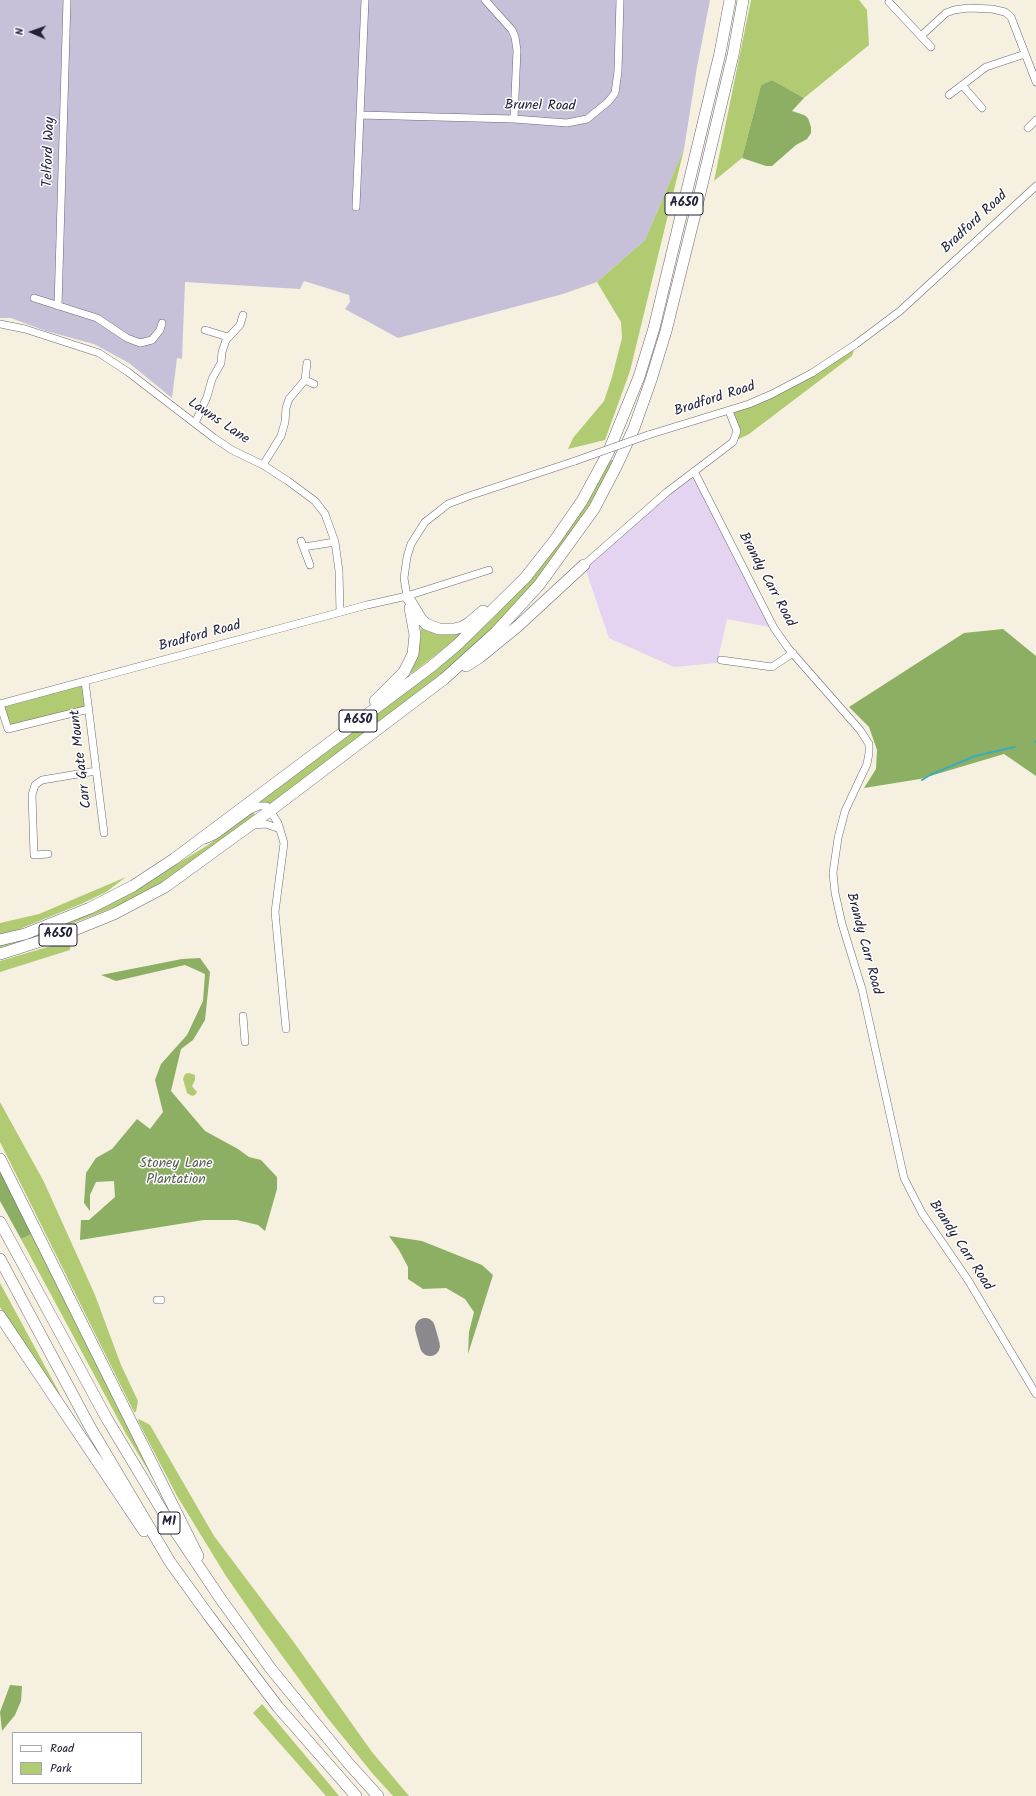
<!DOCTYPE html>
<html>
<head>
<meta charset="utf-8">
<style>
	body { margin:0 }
	#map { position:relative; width:1036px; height:1796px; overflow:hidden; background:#f6f0e0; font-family:Kalam,sans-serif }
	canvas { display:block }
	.legend { position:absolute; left:12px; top:1732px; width:130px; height:52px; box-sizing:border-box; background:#fff; border:1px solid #a7a7b1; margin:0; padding:5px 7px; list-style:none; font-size:12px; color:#22223b }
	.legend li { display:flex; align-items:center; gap:8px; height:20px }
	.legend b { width:20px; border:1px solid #a7a7b1 }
	.north { position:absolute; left:12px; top:12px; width:40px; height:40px; -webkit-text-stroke:3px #fff; paint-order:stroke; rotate:272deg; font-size:11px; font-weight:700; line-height:16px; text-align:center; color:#22223b }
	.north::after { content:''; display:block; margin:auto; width:14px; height:18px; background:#22223b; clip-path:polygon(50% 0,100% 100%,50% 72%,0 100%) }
</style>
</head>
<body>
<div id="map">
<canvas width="1036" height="1796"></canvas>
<ul class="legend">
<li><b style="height:5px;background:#fff"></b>Road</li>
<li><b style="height:11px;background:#b0cb71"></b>Park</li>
</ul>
<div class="north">N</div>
</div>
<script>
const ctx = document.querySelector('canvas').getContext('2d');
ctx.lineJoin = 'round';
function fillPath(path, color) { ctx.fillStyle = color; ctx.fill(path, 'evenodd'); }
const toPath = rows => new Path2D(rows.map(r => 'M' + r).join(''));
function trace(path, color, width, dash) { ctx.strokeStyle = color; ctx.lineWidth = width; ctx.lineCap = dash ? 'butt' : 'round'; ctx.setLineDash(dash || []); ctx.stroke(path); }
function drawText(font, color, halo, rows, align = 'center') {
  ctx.font = font + ' Kalam,sans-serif'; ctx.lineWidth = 3; ctx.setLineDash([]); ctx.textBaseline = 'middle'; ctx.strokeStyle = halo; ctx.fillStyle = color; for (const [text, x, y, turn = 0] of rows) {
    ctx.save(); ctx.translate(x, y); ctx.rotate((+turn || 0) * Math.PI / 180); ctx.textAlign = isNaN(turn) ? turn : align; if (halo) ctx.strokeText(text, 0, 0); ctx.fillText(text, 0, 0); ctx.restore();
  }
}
const built = toPath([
	[694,471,774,628,727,619,717,663,674,667,609,638,584,565]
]);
const industrial = toPath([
	[0,0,710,0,697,67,684,149,645,240,597,282,563,294,398,338,345,309,350,302,349,295,304,281,300,289,185,282,182,359,177,358,172,398,129,363,94,344,46,331,11,318,0,318]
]);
const green = toPath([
	[751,0,859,0,867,10,869,45,804,98,772,80,761,85,742,158,714,181],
	[684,149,630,371,605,440,568,449,573,438,604,401,612,377,622,338,621,322,597,282,645,240],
	[856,344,852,356,749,434,733,442,736,436,729,411,772,394],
	[610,460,615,460,593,500,571,534,527,592,482,639,422,690,270,804,259,802,462,647,492,619,518,592,595,487],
	[421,626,460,633,460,636,411,674,410,671,420,639],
	[85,681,89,709,8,729,0,704],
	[253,811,255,816,164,883,120,905,58,929,0,948,0,944,24,939,73,921,139,887,208,845],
	[126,877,106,892,81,904,22,928,21,930,0,935,0,923,39,914],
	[71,940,70,950,0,972,0,961],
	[189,1073,195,1075,195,1080,192,1086,197,1092,195,1095,192,1096,187,1093,183,1079,185,1074],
	[0,1102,44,1182,95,1295,121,1365,138,1401,136,1412,134,1412,0,1142],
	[32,1234,152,1474,151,1475,126,1434,21,1239],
	[0,1283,60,1394,58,1395,0,1307],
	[139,1419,150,1425,214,1536,293,1641,372,1752,409,1796,393,1796,373,1774,326,1716,264,1631,226,1576,177,1496,138,1421],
	[262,1704,330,1785,339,1796,326,1796,253,1713]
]);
const forest = toPath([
	[772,80,804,98,792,111,804,115,808,118,811,127,811,133,807,139,796,145,772,166,766,166,742,158,761,85],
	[1003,629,1036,656,1036,776,1004,754,920,779,864,788,876,769,877,750,869,727,849,707,964,633],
	[200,958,210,972,205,1020,193,1040,181,1049,171,1091,205,1131,238,1149,249,1157,261,1160,277,1177,277,1189,265,1231,258,1225,237,1220,204,1220,80,1240,81,1220,89,1220,115,1197,114,1181,96,1182,90,1195,90,1211,84,1203,86,1173,96,1158,112,1149,137,1119,150,1129,163,1112,155,1080,161,1064,187,1035,203,1001,205,974,185,965,116,981,101,975,182,959],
	[0,1171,32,1234,21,1239,0,1201],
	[389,1236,422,1241,482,1265,493,1275,468,1354,469,1332,474,1312,465,1299,446,1288,423,1289,408,1279,408,1267,399,1250],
	[10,1685,22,1686,21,1701,15,1715,2,1731,0,1712]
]);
const stream = toPath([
	[1035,742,1036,741],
	[922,780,930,775,975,756,1015,747]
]);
const taxiway = toPath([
	[425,1328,430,1346]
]);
const minor = toPath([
	[485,0,512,30,515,37,517,50,514,119],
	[889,2,931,47],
	[921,36,946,13,954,10,968,8,992,9,1005,12,1011,17,1036,82],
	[962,85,982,108],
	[949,95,986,67,1025,54],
	[360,115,514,119,567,123,587,119,608,102,615,93,618,71,620,0],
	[1028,128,1036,120],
	[356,207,365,0],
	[34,298,97,318,127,338,140,343,152,340,160,330,162,323],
	[58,306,67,0],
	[0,324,25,329,99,353,128,372,214,438,232,450,263,465,288,481,315,501,325,514,335,542,339,571,340,612],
	[205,330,228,337],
	[305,380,314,384],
	[195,423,207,397,212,379,221,363,222,352,226,340,240,325,243,315],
	[648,435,749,404,772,394,812,373,856,344,900,311,1036,186],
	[263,465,281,436,285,422,286,408,289,399,305,380,307,363],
	[694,471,774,628,788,648,860,730,869,744,869,753,867,764,845,811,838,838,833,873,835,893,842,924,862,989,904,1178,922,1213,968,1280,1036,1394],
	[301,541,310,565],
	[304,547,335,542],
	[584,565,667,492,733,442,737,431,729,411],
	[407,596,404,578,407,557,411,544,425,522,438,512,448,504,469,496,575,461],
	[721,660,772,667,793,653],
	[85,681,104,833],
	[89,709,8,729,0,704,367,605,407,596,489,570],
	[253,825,266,824,280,829],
	[205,840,216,835,250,810,259,806,267,806,278,823,284,843,275,912,286,1029],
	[48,854,34,855,32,795,35,785,42,780,96,771],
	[243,1016,245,1042],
	[157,1300,161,1300]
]);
const highway = toPath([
	[407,596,421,619,426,624,439,629,454,629,462,627,469,623,483,611],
	[466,666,480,657,518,626,584,565],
	[375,701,404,672,413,654,415,635,410,608],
	[0,940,25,934,90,908,133,886,174,859,432,666,457,645,525,578,555,540,582,501,608,453,639,377,654,328,720,53,730,0],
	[0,954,72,931,114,914,165,887,271,810,444,679,496,632,539,585,594,509,616,467,634,428,651,380,666,331,695,214,733,55,743,0],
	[0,1159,198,1556],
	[0,1222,107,1419,169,1522,220,1598,271,1669,349,1764,378,1796],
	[0,1259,90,1427,170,1562,209,1616,278,1707,356,1796],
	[0,1316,144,1531]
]);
const minorBridge = toPath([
	[575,461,648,435]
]);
const shields = [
	[684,204,38],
	[358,721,38],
	[58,935,38],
	[169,1523,22]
];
const shieldNames = [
	["A650",684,204],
	["A650",358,721],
	["A650",58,935],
	["M1",169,1523]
];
const streetNames = [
	["Brunel Road",540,107,1],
	["Telford Way",50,152,-88],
	["Bradford Road",975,223,-43],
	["Bradford Road",715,400,-18],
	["Lawns Lane",218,422,34],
	["Brandy Carr Road",766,580,62],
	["Bradford Road",200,637,-15],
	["Carr Gate Mount",82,759,-97],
	["Brandy Carr Road",863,944,75],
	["Brandy Carr Road",960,1246,57]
];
const parkNames = [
	["Stoney Lane",176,1165],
	["Plantation",176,1181]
];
fillPath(built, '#e4d3f1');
fillPath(industrial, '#c6c0d9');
fillPath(green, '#b0cb71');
fillPath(forest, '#8caf63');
trace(stream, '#3cadb7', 2);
trace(taxiway, '#8c898e', 20);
trace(minor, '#6c6a75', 8);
trace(highway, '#6c6a75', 12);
trace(minor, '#fff', 7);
trace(highway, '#fff', 11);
trace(minorBridge, '#6c6a75', 8, []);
trace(minorBridge, '#fff', 7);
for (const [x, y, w] of shields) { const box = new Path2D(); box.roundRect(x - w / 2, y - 11, w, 22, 3); ctx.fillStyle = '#fff'; ctx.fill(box); trace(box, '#22223b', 1); }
drawText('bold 13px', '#22223b', null, shieldNames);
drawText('14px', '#22223b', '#fff', streetNames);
drawText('14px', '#545d4e', '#fff', parkNames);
</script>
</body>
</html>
